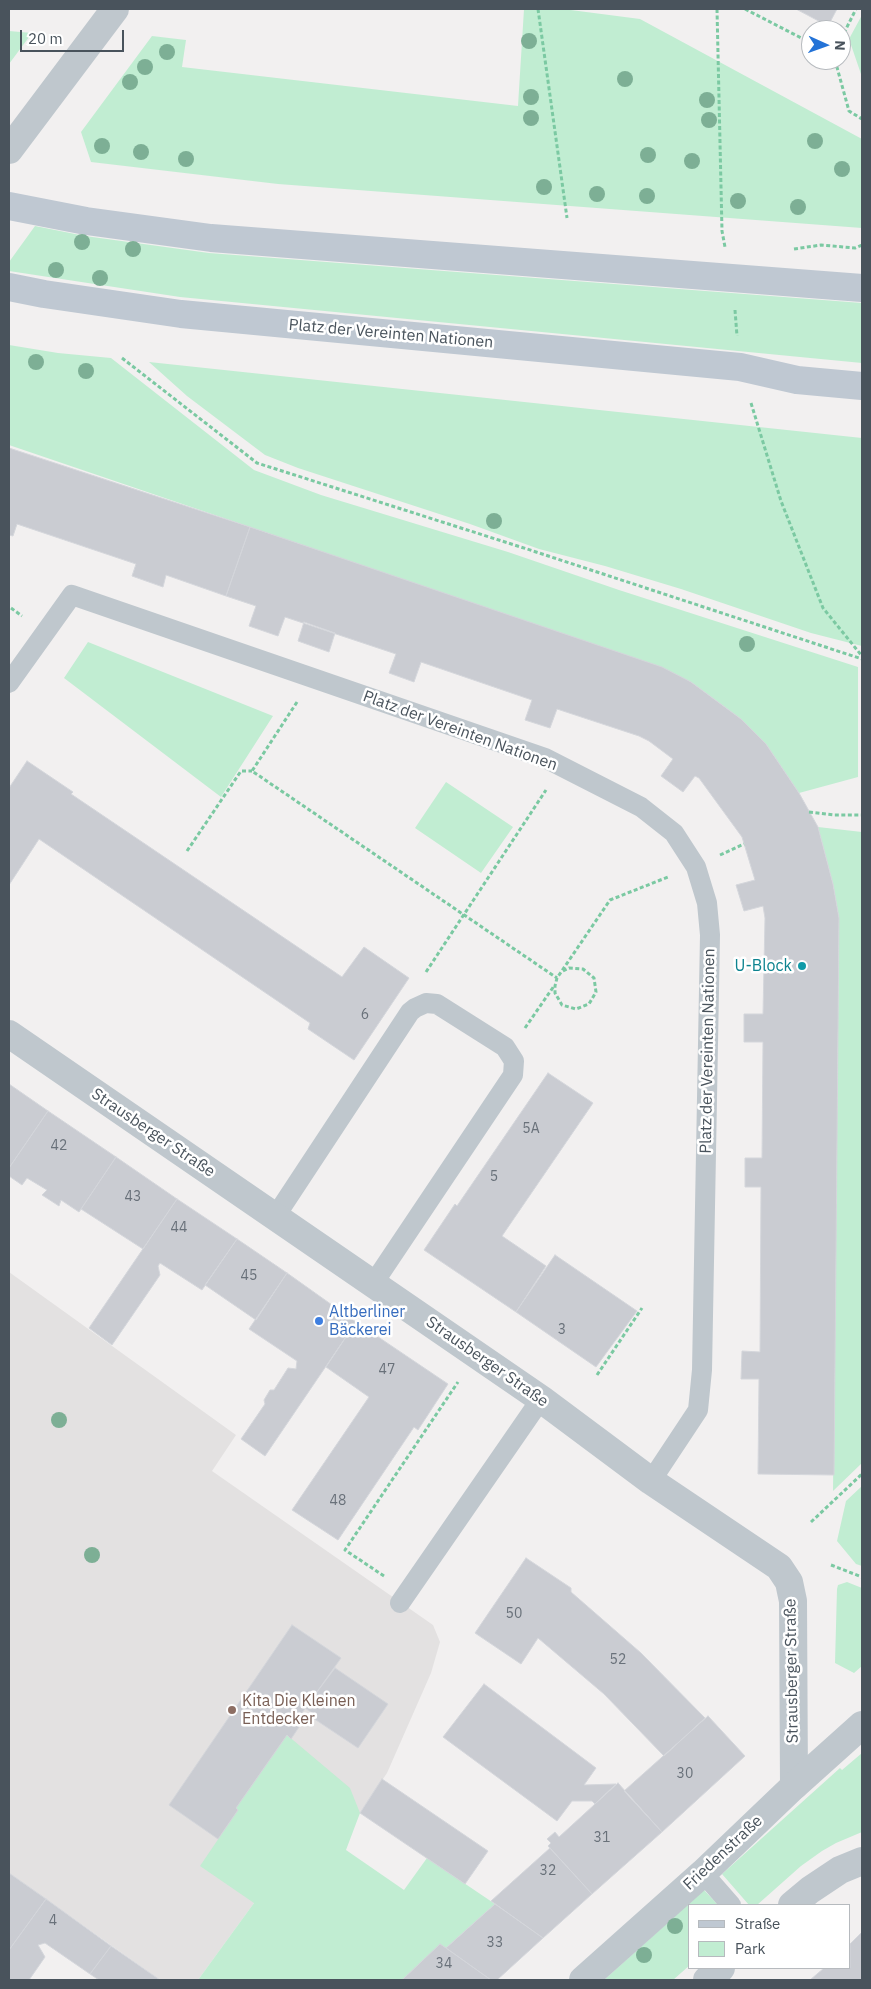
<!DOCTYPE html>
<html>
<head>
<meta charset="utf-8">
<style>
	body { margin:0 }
	#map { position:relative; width:871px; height:1989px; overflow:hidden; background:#f2f0f0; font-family:"IBM Plex Sans",sans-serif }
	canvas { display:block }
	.frame { position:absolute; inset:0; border:10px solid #49535c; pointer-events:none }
	.legend { position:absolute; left:688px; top:1904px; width:162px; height:65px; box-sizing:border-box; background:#fff; border:1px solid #b6babe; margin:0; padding:6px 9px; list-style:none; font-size:15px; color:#49535c }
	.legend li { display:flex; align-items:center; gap:10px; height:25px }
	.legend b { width:25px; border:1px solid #b6babe }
	.north { position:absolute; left:801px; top:20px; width:50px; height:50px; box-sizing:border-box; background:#fff; border:1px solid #b6babe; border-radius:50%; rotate:92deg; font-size:14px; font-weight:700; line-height:20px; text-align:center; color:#49535c }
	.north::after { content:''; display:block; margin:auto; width:18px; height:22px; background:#2473d7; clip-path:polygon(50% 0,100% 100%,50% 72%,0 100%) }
	.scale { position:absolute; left:20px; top:30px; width:104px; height:22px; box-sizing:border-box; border:2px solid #49535c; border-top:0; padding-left:6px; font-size:15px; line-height:18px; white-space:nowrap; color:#49535c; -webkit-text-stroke:4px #fff; paint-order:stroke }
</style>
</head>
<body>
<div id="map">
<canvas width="871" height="1989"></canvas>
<div class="frame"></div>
<ul class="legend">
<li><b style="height:6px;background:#bfc8d2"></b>Straße</li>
<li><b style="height:14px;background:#c1edd2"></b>Park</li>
</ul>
<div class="north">N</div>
<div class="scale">20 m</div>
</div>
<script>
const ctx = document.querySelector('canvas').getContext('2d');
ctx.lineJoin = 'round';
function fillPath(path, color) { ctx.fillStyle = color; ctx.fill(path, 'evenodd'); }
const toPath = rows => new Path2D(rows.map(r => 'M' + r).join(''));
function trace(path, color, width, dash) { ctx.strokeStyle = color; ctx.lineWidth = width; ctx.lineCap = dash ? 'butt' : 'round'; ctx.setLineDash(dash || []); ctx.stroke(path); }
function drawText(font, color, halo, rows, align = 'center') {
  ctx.font = font + ' "IBM Plex Sans",sans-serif'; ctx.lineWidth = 5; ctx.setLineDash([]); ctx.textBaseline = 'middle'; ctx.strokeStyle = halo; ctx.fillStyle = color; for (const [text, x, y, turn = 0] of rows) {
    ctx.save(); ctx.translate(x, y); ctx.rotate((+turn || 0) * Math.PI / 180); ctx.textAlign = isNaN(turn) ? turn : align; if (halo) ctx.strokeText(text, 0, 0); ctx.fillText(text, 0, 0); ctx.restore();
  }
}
const education = toPath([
	[9,1272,236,1435,212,1471,433,1625,440,1642,431,1673,387,1773,285,1923,254,1903,198,1980,160,1980,9,1873]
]);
const green = toPath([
	[524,9,563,9,640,19,862,139,862,228,278,184,91,162,81,132,152,36,186,40,182,67,518,106],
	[862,15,862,77,849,39],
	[9,31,32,33,9,64],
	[35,226,85,236,209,253,862,303,862,363,180,297,9,271,9,262],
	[9,345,58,353,111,358,254,470,321,495,508,552,619,590,858,667,858,777,799,793,766,744,741,719,691,682,250,527,9,445],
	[149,362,862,438,862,646,811,633,681,589,605,566,539,549,470,524,298,468,265,455,187,396],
	[88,642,273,716,221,797,64,678],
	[446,782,513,827,481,873,415,828],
	[818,827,862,832,862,1463,833,1491,839,918,833,884],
	[862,1486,862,1566,856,1564,837,1541,846,1501],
	[847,1582,862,1588,862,1666,854,1673,835,1663,837,1589,838,1585],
	[287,1735,350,1788,360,1813,346,1850,404,1890,427,1858,495,1904,446,1948,440,1945,402,1980,198,1980,254,1903,200,1866,238,1810,236,1808],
	[862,1753,862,1832,836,1843,822,1851,801,1866,757,1905,749,1905,722,1874,840,1768,842,1770],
	[704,1890,718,1905,690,1905,690,1965,673,1980,604,1980]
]);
const building = toPath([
	[796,9,837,9,828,26,796,9],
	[9,448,250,527,226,596,166,575,163,587,132,576,136,564,17,524,13,536,9,535,9,448],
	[250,527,662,667,691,682,741,719,766,744,799,793,818,827,833,884,839,918,834,1475,758,1474,759,1379,741,1379,742,1351,760,1352,761,1187,745,1187,745,1158,762,1158,763,1042,744,1042,744,1014,763,1014,765,918,763,906,744,911,736,885,755,880,742,837,699,778,695,776,683,792,661,776,673,759,649,741,639,736,557,709,550,728,525,720,532,700,421,662,414,682,389,673,396,654,285,617,278,636,249,626,256,606,226,596,250,527],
	[304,622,335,633,329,652,298,641,304,622],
	[27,761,73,792,71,794,342,977,364,947,409,978,354,1060,308,1029,310,1023,39,839,9,885,9,788,27,761],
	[548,1073,593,1103,502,1236,546,1266,516,1312,424,1250,455,1204,457,1206,548,1073],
	[9,1084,48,1111,9,1168,9,1084],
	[48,1111,116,1157,79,1212,61,1200,59,1206,42,1195,47,1190,27,1178,22,1185,9,1176,9,1168,48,1111],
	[116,1157,177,1199,143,1249,81,1209,116,1157],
	[177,1199,237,1239,202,1290,160,1263,158,1266,160,1275,112,1345,89,1328,177,1199],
	[237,1239,287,1273,256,1320,205,1285,237,1239],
	[555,1255,637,1311,596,1367,516,1312,555,1255],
	[287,1273,356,1322,265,1456,241,1439,265,1404,264,1400,270,1390,274,1390,288,1368,296,1369,297,1361,249,1329,287,1273],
	[356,1322,448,1384,418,1430,414,1427,338,1540,292,1510,369,1397,326,1367,356,1322],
	[526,1558,571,1588,571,1592,641,1653,705,1718,664,1756,604,1694,538,1638,521,1664,475,1633,526,1558],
	[292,1625,341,1658,294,1724,299,1727,291,1739,287,1735,236,1808,238,1810,218,1839,169,1805,292,1625],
	[335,1668,388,1704,358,1748,313,1718,315,1715,305,1708,335,1668],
	[484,1684,596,1768,584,1785,616,1784,595,1804,592,1801,572,1801,557,1821,443,1737,484,1684],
	[708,1716,745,1756,662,1832,624,1791,708,1716],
	[382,1779,488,1851,465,1884,360,1813,382,1779],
	[618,1783,662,1832,592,1894,548,1846,551,1843,547,1839,555,1832,559,1837,618,1783],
	[550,1848,592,1894,543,1938,491,1901,550,1848],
	[9,1873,46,1899,9,1950,9,1873],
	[46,1899,111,1946,90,1974,45,1943,38,1945,45,1957,29,1980,9,1980,9,1950,46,1899],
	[495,1904,543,1938,497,1980,491,1980,446,1948,495,1904],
	[862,1932,862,1980,810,1980,824,1968,850,1968,850,1944,862,1932],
	[440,1944,446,1948,491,1980,402,1980,440,1944],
	[111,1946,160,1980,99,1980,90,1974,111,1946]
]);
const path = toPath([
	[538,9,567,218],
	[717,9,722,231,725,247],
	[745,9,811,43],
	[841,39,856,9],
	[835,60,849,111,862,119],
	[794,249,821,245,855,248,862,245],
	[735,310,737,336],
	[122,358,257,463,527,549,862,659],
	[751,403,781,501,823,608,862,656],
	[11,608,22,616],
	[297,702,252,771,557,978],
	[809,812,834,815,862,815],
	[187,851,241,771,252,771],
	[720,855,744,844],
	[563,971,569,968,583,969,594,978,596,992,589,1004,576,1009,562,1005,555,993,555,986,557,978,610,900,668,877],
	[426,972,546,790],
	[525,1028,554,986],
	[597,1375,642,1308],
	[811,1522,862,1474],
	[831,1565,862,1577],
	[384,1576,345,1550,458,1382]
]);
const service = toPath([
	[9,683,72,595,545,758,641,807,674,833,696,867,707,903,710,935,702,1370,698,1410,651,1481],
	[275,1217,410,1012,415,1008,426,1003,437,1004,505,1047,514,1061,513,1075,373,1284],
	[400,1603,541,1399],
	[703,1873,731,1905]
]);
const minor = toPath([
	[9,150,115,9],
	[9,1034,541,1399,651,1481,779,1567,789,1582,793,1601,794,1786]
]);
const tertiary = toPath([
	[792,1905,810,1890,840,1870,862,1861],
	[583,1980,703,1873,794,1786,862,1725],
	[707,1980,721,1968]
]);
const secondary = toPath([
	[9,206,86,221,211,238,862,288],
	[9,287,44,294,181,314,740,367,797,380,862,386]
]);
const trees = [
	[529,41],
	[167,52],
	[145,67],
	[625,79],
	[130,82],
	[531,97],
	[707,100],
	[531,118],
	[709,120],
	[815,141],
	[102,146],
	[141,152],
	[648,155],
	[186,159],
	[692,161],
	[842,169],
	[544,187],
	[597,194],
	[647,196],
	[738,201],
	[798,207],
	[82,242],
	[133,249],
	[56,270],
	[100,278],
	[36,362],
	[86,371],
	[494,521],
	[747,644],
	[59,1420],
	[92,1555],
	[675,1926],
	[644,1955]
];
const markers = [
	[802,966,5,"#0f9aa8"],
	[319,1321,5,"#3f7fe0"],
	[232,1710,5,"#8d6e63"]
];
const numberNames = [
	["6",365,1015],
	["5A",531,1129],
	["42",59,1146],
	["5",494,1177],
	["43",133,1197],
	["44",179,1228],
	["45",249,1276],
	["3",562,1330],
	["47",387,1370],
	["48",338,1501],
	["50",514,1614],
	["52",618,1660],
	["30",685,1774],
	["31",602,1838],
	["32",548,1871],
	["4",53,1921],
	["33",495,1943],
	["34",444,1964]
];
const streetNames = [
	["Platz der Vereinten Nationen",391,334,5],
	["Platz der Vereinten Nationen",460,731,20],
	["Platz der Vereinten Nationen",708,1051,-89],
	["Strausberger Straße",153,1133,34],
	["Strausberger Straße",487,1362,35],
	["Strausberger Straße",792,1671,-91],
	["Friedenstraße",723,1853,-43]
];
const cultureNames = [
	["U-Block",792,966]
];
const shopNames = [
	["Altberliner",329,1312],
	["Bäckerei",329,1330]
];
const educationNames = [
	["Kita Die Kleinen",242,1701],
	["Entdecker",242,1719]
];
fillPath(education, '#e3e1e1');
fillPath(green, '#c1edd2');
fillPath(building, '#caccd2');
trace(building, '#d4d6db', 1);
trace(path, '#7bc9a2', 3, [4, 2.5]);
trace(service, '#bfc7cd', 20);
trace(minor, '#bfc7cd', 28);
trace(tertiary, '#bfc7cd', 28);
trace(secondary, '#bfc8d2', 28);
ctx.fillStyle = '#7daf95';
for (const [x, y] of trees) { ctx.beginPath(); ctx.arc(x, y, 8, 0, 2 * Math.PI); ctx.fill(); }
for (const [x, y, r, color] of markers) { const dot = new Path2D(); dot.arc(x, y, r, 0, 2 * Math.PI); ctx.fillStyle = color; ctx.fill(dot); trace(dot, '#fff', 2); }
drawText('14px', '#69717a', null, numberNames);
drawText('16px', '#49535c', '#fff', streetNames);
drawText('16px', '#0d838f', '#fff', cultureNames, 'right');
drawText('16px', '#366cbe', '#fff', shopNames, 'left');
drawText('16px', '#785e54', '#fff', educationNames, 'left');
</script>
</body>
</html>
